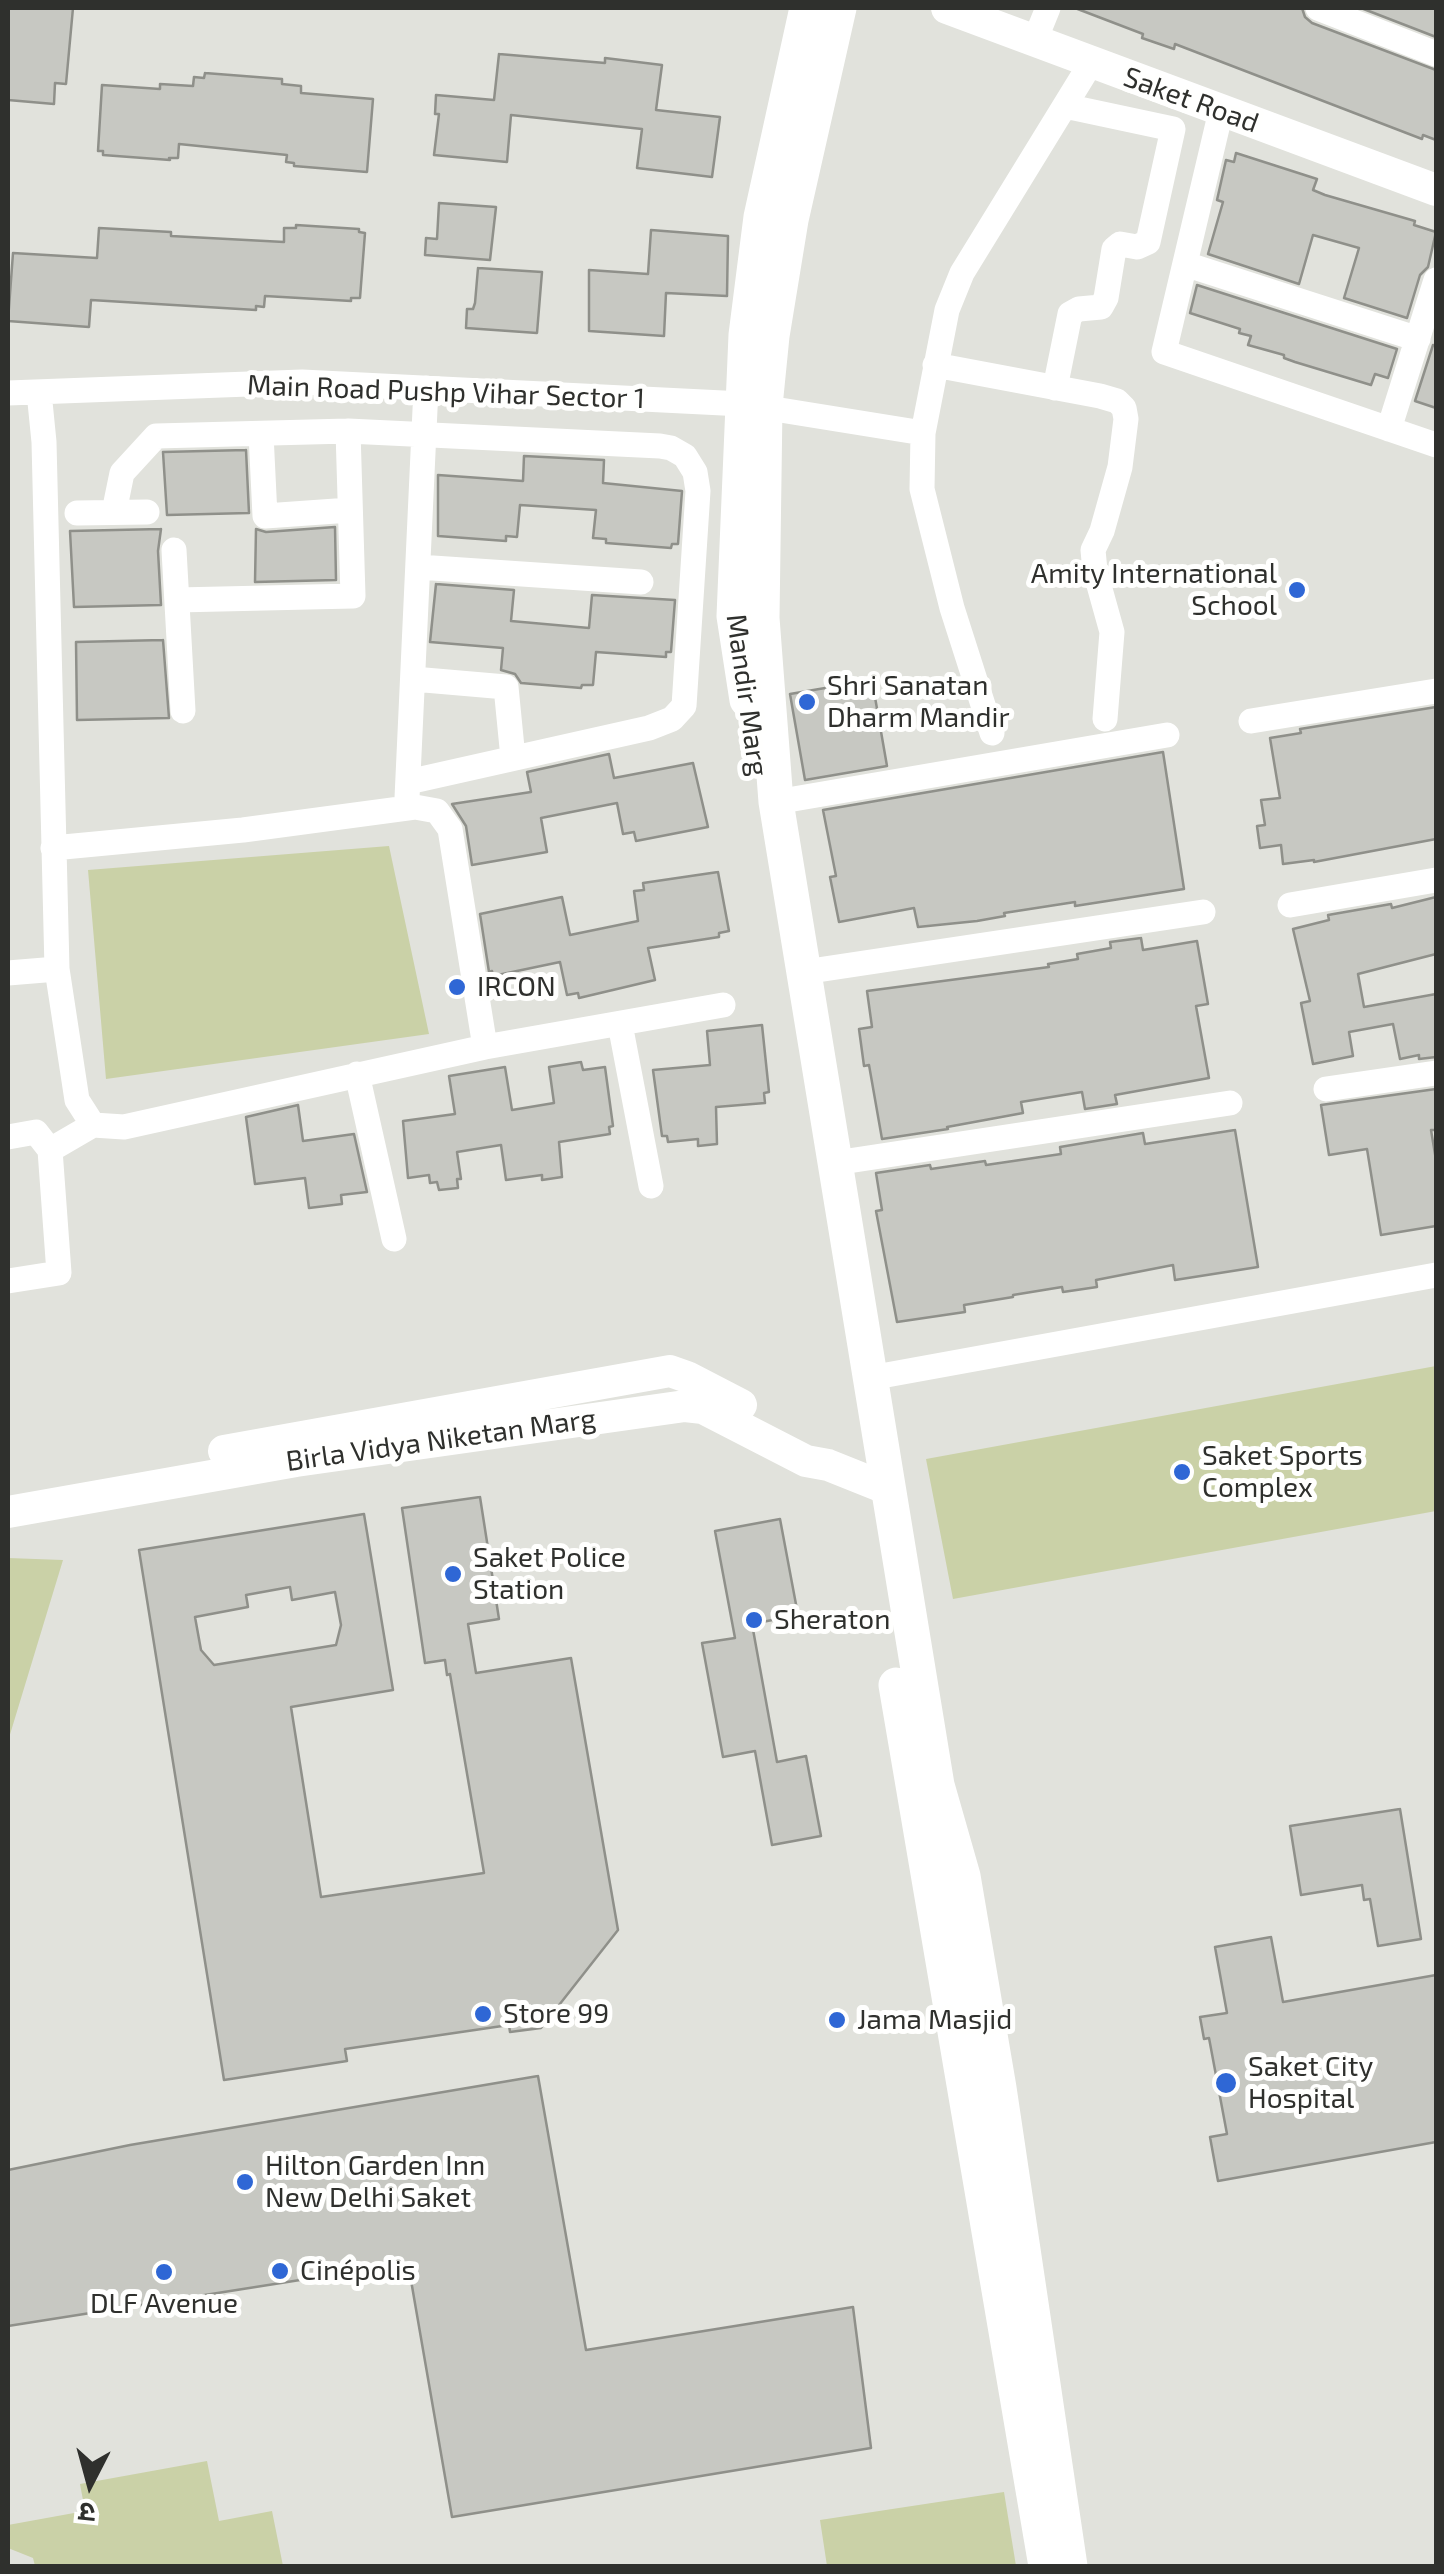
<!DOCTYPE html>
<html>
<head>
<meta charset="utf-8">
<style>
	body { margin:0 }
	#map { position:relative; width:1444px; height:2574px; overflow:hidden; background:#e1e2dc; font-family:"Exo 2","Noto Sans Devanagari",sans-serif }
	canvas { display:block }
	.frame { position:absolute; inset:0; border:10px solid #2f302d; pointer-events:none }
	.north { position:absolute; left:40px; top:2434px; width:100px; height:100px; -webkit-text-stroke:8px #fffffe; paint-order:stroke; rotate:186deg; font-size:28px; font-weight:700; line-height:40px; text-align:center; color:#2f302d }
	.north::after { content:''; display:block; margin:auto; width:35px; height:45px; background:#2f302d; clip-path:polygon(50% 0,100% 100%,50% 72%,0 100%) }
</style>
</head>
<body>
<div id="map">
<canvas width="1444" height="2574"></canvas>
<div class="frame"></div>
<div class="north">उ</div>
</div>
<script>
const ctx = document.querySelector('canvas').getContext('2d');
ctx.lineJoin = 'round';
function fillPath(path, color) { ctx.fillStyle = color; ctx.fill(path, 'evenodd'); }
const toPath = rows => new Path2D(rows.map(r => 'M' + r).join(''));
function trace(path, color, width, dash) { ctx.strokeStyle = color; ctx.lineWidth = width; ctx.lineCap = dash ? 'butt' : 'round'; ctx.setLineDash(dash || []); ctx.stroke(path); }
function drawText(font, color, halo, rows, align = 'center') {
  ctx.font = font + ' "Exo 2",sans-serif'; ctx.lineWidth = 10; ctx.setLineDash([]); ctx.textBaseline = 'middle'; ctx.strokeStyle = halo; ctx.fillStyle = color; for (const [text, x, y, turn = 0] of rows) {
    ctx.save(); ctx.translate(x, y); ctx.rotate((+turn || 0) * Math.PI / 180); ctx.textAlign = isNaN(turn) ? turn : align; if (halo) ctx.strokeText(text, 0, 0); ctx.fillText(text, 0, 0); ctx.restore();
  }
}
const green = toPath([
	[389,846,429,1034,106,1079,88,870],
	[1436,1366,1436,1511,953,1599,926,1459],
	[8,1558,63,1560,8,1741],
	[207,2461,219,2521,272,2511,283,2566,35,2566,33,2558,8,2548,8,2525,85,2511,80,2484],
	[1004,2492,1016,2566,827,2566,820,2520]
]);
const building = toPath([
	[8,8,73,8,66,84,55,83,54,104,8,100,8,8],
	[1075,8,1302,8,1305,17,1312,23,1436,70,1436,140,1423,135,1422,139,1175,44,1174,49,1142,38,1143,34,1075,8],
	[1361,8,1436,8,1436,37,1361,8],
	[499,54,605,63,605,58,662,65,656,110,720,117,712,177,637,168,642,129,511,115,507,162,434,155,439,114,435,114,436,95,494,100,499,54],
	[205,73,282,79,282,84,301,86,301,93,373,99,367,172,294,166,294,163,286,162,287,155,179,144,178,158,169,158,170,160,103,155,103,151,98,151,102,85,160,89,160,84,193,86,194,77,204,78,205,73],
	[1236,153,1317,179,1313,190,1325,195,1415,221,1414,225,1436,232,1428,267,1420,275,1407,318,1344,298,1359,248,1313,235,1299,284,1208,254,1223,202,1217,200,1226,160,1234,162,1236,153],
	[439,203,496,207,490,260,425,255,426,238,437,239,439,203],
	[296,225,359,229,359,232,365,233,360,298,351,298,351,301,265,296,264,307,256,306,256,310,91,300,89,327,8,321,13,253,97,258,99,228,171,232,171,236,284,242,284,228,296,228,296,225],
	[651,230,728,236,727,296,666,293,664,336,589,331,589,270,648,274,651,230],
	[478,268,542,272,537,333,466,328,467,309,473,309,475,303,478,268],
	[1197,285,1397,349,1388,378,1375,374,1371,385,1295,362,1284,358,1284,355,1248,345,1251,336,1239,333,1240,329,1190,313,1197,285],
	[1433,345,1436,346,1436,408,1415,401,1433,345],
	[246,450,249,513,167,515,163,452,246,450],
	[524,456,604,460,603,483,682,491,678,544,672,544,671,548,606,543,606,539,593,538,596,510,520,505,517,537,506,536,506,541,438,536,438,475,523,481,524,456],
	[335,527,336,580,255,582,256,529,266,532,335,527],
	[161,529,158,551,161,605,74,607,70,531,161,529],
	[436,584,514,590,511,621,589,628,592,595,675,600,671,652,666,652,666,657,596,652,593,685,582,685,581,688,521,683,515,674,501,670,503,648,430,642,436,584],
	[163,640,169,718,77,720,76,642,163,640],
	[872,680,887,766,805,780,790,694,872,680],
	[1436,707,1436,839,1314,862,1314,860,1283,864,1281,845,1260,848,1257,826,1265,825,1261,800,1280,798,1270,738,1301,733,1300,729,1436,707],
	[1163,752,1184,889,1075,906,1075,902,1004,913,1005,916,977,921,918,927,914,908,839,922,830,877,836,876,823,810,1163,752],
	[609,754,614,778,693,763,708,827,636,841,634,832,623,834,617,803,541,818,547,852,472,865,466,826,452,804,531,792,527,772,609,754],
	[718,872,729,931,719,933,719,937,648,948,655,980,579,998,578,993,567,995,560,962,493,976,492,971,489,972,480,914,562,897,570,935,638,921,634,891,644,890,643,883,718,872],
	[1436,897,1436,954,1358,974,1364,1007,1436,994,1436,1057,1419,1059,1419,1055,1400,1059,1393,1024,1349,1032,1353,1056,1313,1064,1301,1003,1310,1001,1293,929,1329,920,1328,915,1391,904,1392,908,1436,897],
	[1141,938,1143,950,1197,941,1208,1004,1196,1006,1209,1078,1115,1095,1117,1104,1085,1109,1082,1092,1021,1102,1023,1113,947,1127,948,1129,882,1139,869,1065,864,1066,859,1029,872,1027,867,991,1049,967,1048,964,1078,959,1077,954,1111,948,1110,942,1141,938],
	[762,1025,769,1092,764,1093,765,1103,716,1107,717,1144,698,1146,698,1139,668,1142,667,1136,662,1136,653,1070,710,1065,707,1031,762,1025],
	[581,1062,583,1070,605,1067,613,1126,609,1127,610,1134,559,1142,562,1177,542,1180,542,1175,506,1180,501,1145,457,1152,461,1179,457,1179,458,1188,439,1190,437,1182,430,1183,429,1175,408,1178,403,1121,455,1114,449,1076,505,1067,512,1110,554,1103,549,1067,581,1062],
	[1436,1089,1436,1130,1431,1130,1436,1160,1436,1226,1381,1235,1367,1149,1329,1155,1321,1105,1436,1089],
	[298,1105,303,1141,354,1134,367,1192,341,1195,342,1204,309,1208,305,1178,255,1184,246,1117,298,1105],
	[1235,1130,1258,1267,1175,1280,1173,1265,1096,1280,1097,1287,1063,1292,1062,1287,1013,1295,1013,1297,964,1305,965,1312,897,1322,876,1211,882,1210,876,1173,930,1165,931,1169,985,1161,986,1165,1061,1154,1060,1147,1143,1133,1145,1144,1235,1130],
	[480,1497,499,1619,468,1624,476,1673,571,1658,618,1930,541,2028,510,2032,509,2025,345,2049,347,2061,224,2080,139,1550,364,1514,393,1690,291,1707,321,1897,484,1873,450,1674,447,1675,445,1660,425,1663,402,1508,480,1497],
	[290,1587,292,1600,335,1592,341,1625,336,1645,214,1665,201,1650,195,1617,248,1607,246,1595,290,1587],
	[780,1519,798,1615,752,1624,777,1762,806,1756,821,1836,772,1845,755,1751,723,1757,702,1643,735,1638,715,1531,780,1519],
	[1400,1809,1421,1939,1378,1946,1370,1899,1364,1900,1362,1885,1301,1895,1290,1826,1400,1809],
	[1271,1937,1283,2002,1436,1975,1436,2142,1218,2181,1210,2137,1227,2134,1209,2038,1204,2039,1200,2017,1227,2013,1215,1947,1271,1937],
	[538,2076,586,2350,853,2307,871,2448,452,2517,408,2263,8,2326,8,2170,130,2145,538,2076]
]);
const minor = toPath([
	[1318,8,1436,54],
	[1035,40,1048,8],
	[1221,111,1164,352,1436,445],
	[1185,264,1418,339],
	[935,365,1100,396,1117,401,1124,408,1126,419,1120,467,1102,531,1093,550,1095,571,1112,632,1105,719],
	[1055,388,1070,314,1079,309,1101,307,1106,298,1114,249,1120,244,1137,247,1148,242,1173,129,1065,106],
	[39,392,44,442,57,969,77,1100,93,1125],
	[8,393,302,382,743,404,923,433],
	[1389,429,1436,280],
	[261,434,265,516,350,510],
	[114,512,122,473,156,436,348,431],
	[77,513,147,512],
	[174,550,183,711],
	[418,567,641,582],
	[177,600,353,596,348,431,660,446,671,448,685,456,695,472,698,491,684,706,672,719,649,728,408,782],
	[413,679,506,687,513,758],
	[1251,721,1436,691],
	[992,733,952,608,922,489,923,433,947,310,962,273,1091,63],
	[407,798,426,388],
	[776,802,1167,735],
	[1290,905,1436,880],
	[804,972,1203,912],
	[8,973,57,969],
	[620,1024,651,1186],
	[485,1047,723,1005],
	[357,1074,394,1239],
	[1326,1089,1436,1073],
	[8,1137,36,1132,50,1150,59,1273,8,1281],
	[50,1150,93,1125,124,1127,485,1047,450,829,437,811,415,807,243,830,53,848],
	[835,1163,1230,1103],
	[870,1378,1436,1275]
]);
const tertiary = toPath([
	[947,8,1436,190],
	[224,1451,670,1371,687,1377,741,1405],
	[8,1512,296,1461,685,1406,703,1408,806,1461,828,1465,888,1489]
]);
const secondary = toPath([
	[839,8,791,220,772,336,765,406,762,618,776,802,937,1785,963,1876,999,2088,1070,2566],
	[747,700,734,616,746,335,761,217,807,8],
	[896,1685,1046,2566]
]);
const markers = [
	[1297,590,10,"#2f67d5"],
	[807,702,10,"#2f67d5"],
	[457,987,10,"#2f67d5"],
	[1182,1472,10,"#2f67d5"],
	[453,1574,10,"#2f67d5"],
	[754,1620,10,"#2f67d5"],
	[483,2014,10,"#2f67d5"],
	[837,2020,10,"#2f67d5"],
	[1226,2083,12,"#2f67d5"],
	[245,2182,10,"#2f67d5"],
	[280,2271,10,"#2f67d5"],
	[164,2272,10,"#2f67d5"]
];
const streetNames = [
	["Saket Road",1191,100,20],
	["Main Road Pushp Vihar Sector 1",446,392,2],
	["Mandir Marg",747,695,82],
	["Birla Vidya Niketan Marg",441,1440,-8]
];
const poiNames = [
	["Amity International",1277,574,"right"],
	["School",1277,606,"right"],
	["Shri Sanatan",827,686],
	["Dharm Mandir",827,718],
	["IRCON",477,987],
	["Saket Sports",1202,1456],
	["Complex",1202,1488],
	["Saket Police",473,1558],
	["Station",473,1590],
	["Sheraton",774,1620],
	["Store 99",503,2014],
	["Jama Masjid",857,2020],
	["Saket City",1248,2067],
	["Hospital",1248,2099],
	["Hilton Garden Inn",265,2166],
	["New Delhi Saket",265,2198],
	["Cinépolis",300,2271],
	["DLF Avenue",164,2304,"center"]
];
fillPath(green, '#cad1a7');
fillPath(building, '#c7c8c2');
trace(building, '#8f908a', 2.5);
trace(minor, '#fff', 25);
trace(tertiary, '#fff', 32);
trace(secondary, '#fff', 35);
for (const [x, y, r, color] of markers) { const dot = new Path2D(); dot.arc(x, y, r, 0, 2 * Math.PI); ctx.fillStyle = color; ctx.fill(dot); trace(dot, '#fffffe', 4); }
drawText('28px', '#2f302d', '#fffffe', streetNames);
drawText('28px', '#2f302d', '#fffffe', poiNames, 'left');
</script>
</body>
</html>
